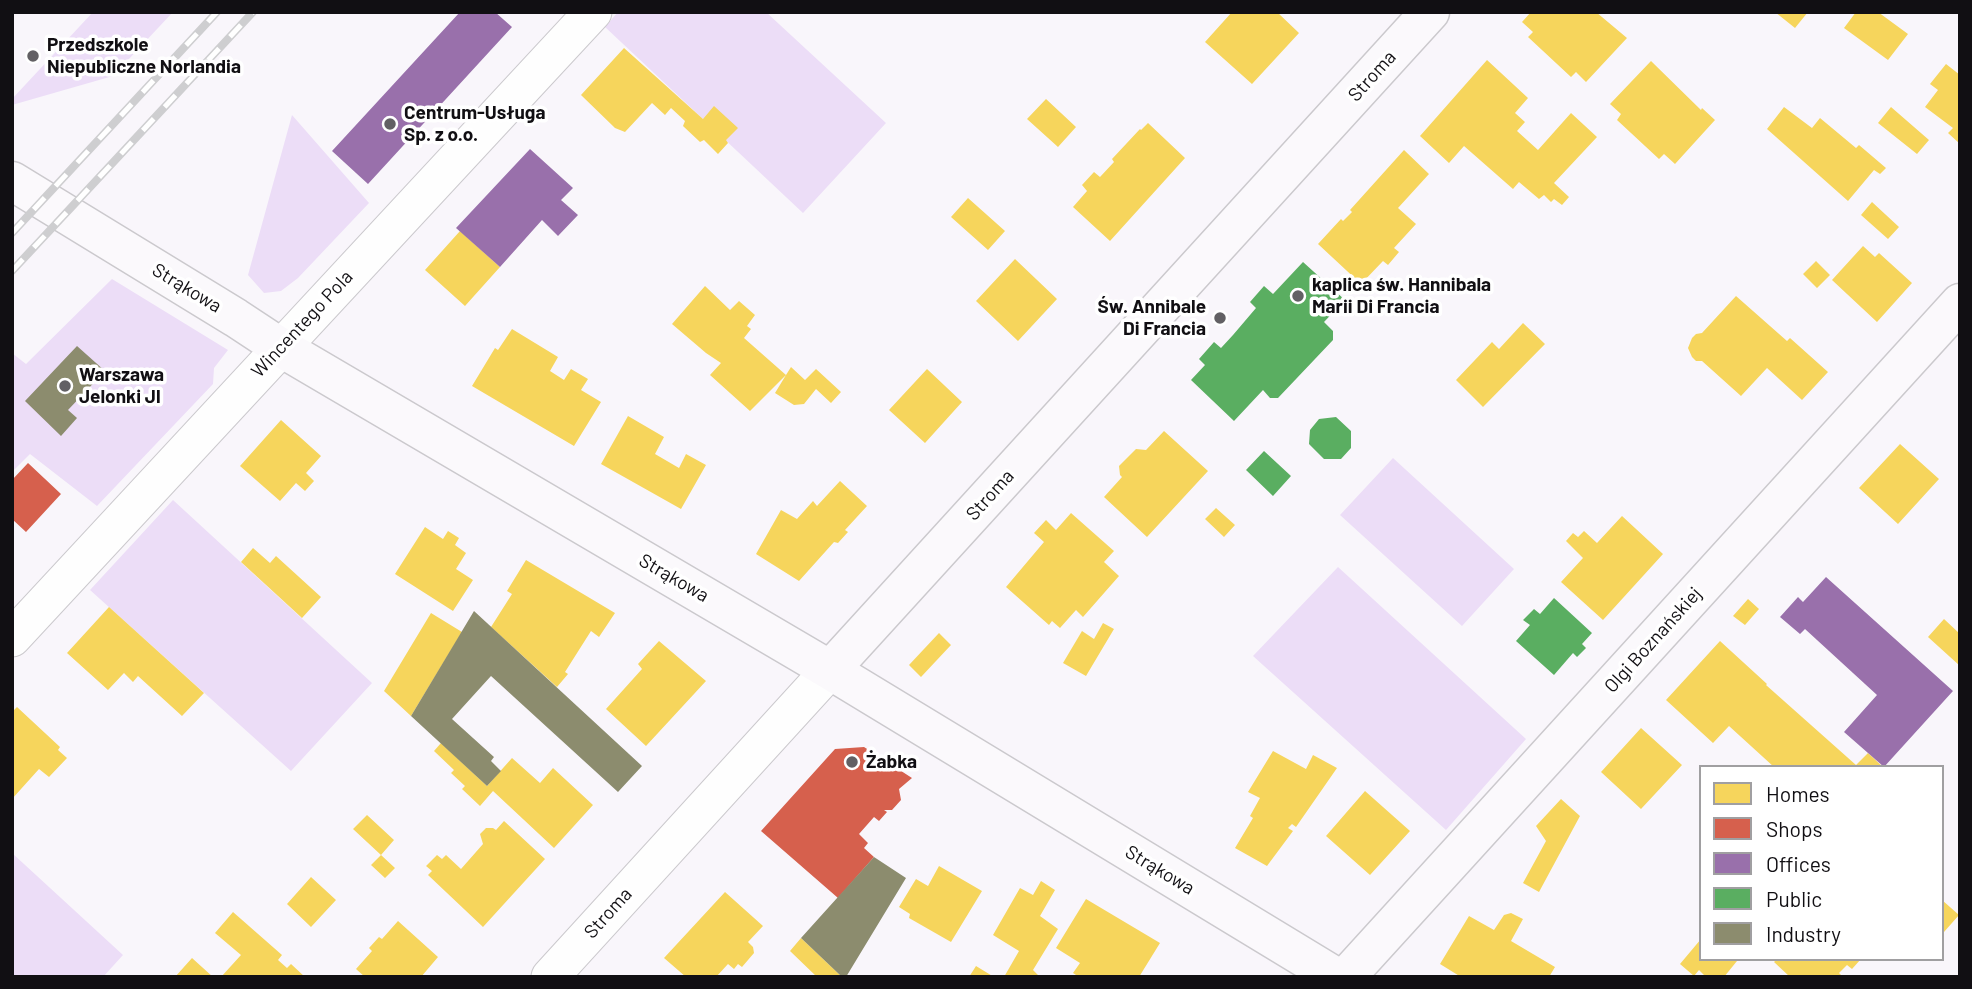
<!DOCTYPE html>
<html>
<head>
<meta charset="utf-8">
<style>
	body { margin:0 }
	#map { position:relative; width:1972px; height:989px; overflow:hidden; background:#f9f6fb; font-family:Barlow,sans-serif }
	canvas { display:block }
	.frame { position:absolute; inset:0; border:14px solid #110f13; pointer-events:none }
	.legend { position:absolute; left:1699px; top:765px; width:245px; height:196px; box-sizing:border-box; background:#fff; border:2px solid #a09fa1; margin:0; padding:9px 12px; list-style:none; font-size:21px; color:#110f13 }
	.legend li { display:flex; align-items:center; gap:14px; height:35px }
	.legend b { width:35px; border:2px solid #a09fa1 }
</style>
</head>
<body>
<div id="map">
<canvas width="1972" height="989"></canvas>
<div class="frame"></div>
<ul class="legend">
<li><b style="height:19px;background:#f6d55c"></b>Homes</li>
<li><b style="height:19px;background:#d6604d"></b>Shops</li>
<li><b style="height:19px;background:#9970ab"></b>Offices</li>
<li><b style="height:19px;background:#5aae61"></b>Public</li>
<li><b style="height:19px;background:#8c8c6e"></b>Industry</li>
</ul>
</div>
<script>
const ctx = document.querySelector('canvas').getContext('2d');
ctx.lineJoin = 'round';
function fillPath(path, color) { ctx.fillStyle = color; ctx.fill(path, 'evenodd'); }
const toPath = rows => new Path2D(rows.map(r => 'M' + r).join(''));
function trace(path, color, width, dash) { ctx.strokeStyle = color; ctx.lineWidth = width; ctx.lineCap = dash ? 'butt' : 'round'; ctx.setLineDash(dash || []); ctx.stroke(path); }
function drawText(font, color, halo, rows, align = 'center') {
  ctx.font = font + ' Barlow,sans-serif'; ctx.lineWidth = 7; ctx.setLineDash([]); ctx.textBaseline = 'middle'; ctx.strokeStyle = halo; ctx.fillStyle = color; for (const [text, x, y, turn = 0] of rows) {
    ctx.save(); ctx.translate(x, y); ctx.rotate((+turn || 0) * Math.PI / 180); ctx.textAlign = isNaN(turn) ? turn : align; if (halo) ctx.strokeText(text, 0, 0); ctx.fillText(text, 0, 0); ctx.restore();
  }
}
const green = toPath([
	[93,12,173,12,113,76,12,105,12,99],
	[618,12,766,12,886,123,803,213,605,27],
	[292,115,369,203,298,278,281,291,264,293,248,275],
	[112,279,228,350,214,368,213,384,97,506,30,454,12,472,12,353,26,364],
	[1393,458,1514,569,1462,626,1340,515],
	[173,500,372,683,291,771,90,590],
	[1338,567,1526,739,1446,830,1253,656],
	[12,853,123,955,103,977,12,977]
]);
const homes = toPath([
	[1232,12,1277,12,1299,33,1252,84,1205,42],
	[1531,12,1596,12,1627,38,1586,82,1576,72,1571,77,1528,37,1533,32,1522,22],
	[1775,12,1808,12,1795,28],
	[1856,12,1878,12,1908,34,1888,60,1844,28],
	[624,48,703,119,714,106,738,128,726,140,728,143,718,154,704,140,700,142,683,126,685,121,671,108,665,115,652,103,625,132,615,128,581,95],
	[1487,60,1528,98,1515,113,1525,122,1517,131,1538,150,1571,113,1597,137,1554,183,1569,197,1562,205,1554,199,1551,202,1544,195,1539,199,1519,182,1513,189,1464,146,1449,163,1420,136],
	[1651,61,1701,110,1702,108,1715,120,1675,164,1664,154,1659,159,1617,120,1621,114,1610,104],
	[1946,64,1960,75,1960,144,1948,133,1953,128,1925,107,1938,90,1930,84],
	[1046,99,1076,127,1058,147,1027,119],
	[1784,107,1812,128,1820,118,1856,148,1859,145,1886,168,1880,174,1874,170,1848,201,1767,129],
	[1891,107,1929,140,1917,154,1878,123],
	[1148,123,1185,158,1110,241,1073,207,1087,191,1082,185,1094,172,1100,177,1114,162,1112,159,1140,129,1141,130],
	[1404,150,1429,174,1398,208,1416,224,1394,248,1399,252,1388,265,1383,261,1361,284,1318,244,1341,219,1343,221,1352,212,1350,210],
	[968,198,1005,231,988,250,951,217],
	[1872,202,1899,227,1888,239,1861,215],
	[460,231,500,267,465,306,425,270],
	[1863,246,1875,257,1879,253,1912,283,1877,322,1832,280],
	[1015,259,1057,299,1018,341,976,301],
	[1816,261,1830,275,1817,288,1803,274],
	[705,286,730,310,739,301,755,315,747,326,751,329,744,338,786,375,791,367,805,380,816,369,841,392,831,403,816,389,804,404,794,405,775,393,786,375,750,411,710,375,721,363,706,353,672,324],
	[1736,296,1787,341,1790,338,1828,372,1802,400,1767,368,1741,396,1702,361,1696,361,1692,357,1688,348,1692,338,1696,334,1702,333],
	[1523,323,1545,344,1483,407,1456,380,1492,342,1499,349],
	[512,329,558,357,550,371,564,380,571,369,588,379,581,390,601,402,574,446,472,386,495,348,498,350],
	[927,369,962,402,925,443,889,410],
	[628,416,664,437,655,454,679,468,686,454,706,465,681,509,601,464],
	[281,420,321,456,306,473,314,481,305,491,296,483,280,501,240,466],
	[1164,431,1208,471,1147,537,1104,497,1122,477,1120,475,1119,466,1136,449,1146,450],
	[1900,444,1939,479,1898,524,1859,488],
	[840,481,867,506,845,530,848,532,838,543,834,542,799,581,756,554,781,510,797,519,813,501,817,506],
	[1216,508,1235,525,1224,537,1205,519],
	[1071,513,1114,551,1104,562,1119,576,1083,617,1076,610,1060,628,1052,621,1049,625,1006,587,1044,542,1034,533,1046,520,1056,530],
	[1622,516,1663,554,1603,620,1561,582,1583,558,1566,541,1573,533,1578,537,1584,531,1597,543],
	[425,527,443,539,448,531,459,538,455,545,466,553,456,569,473,580,453,611,395,574],
	[253,548,270,563,276,556,321,597,302,618,241,562],
	[526,560,615,613,599,637,591,631,565,672,568,674,557,687,491,627,512,594,507,591],
	[1748,599,1759,609,1745,625,1733,616],
	[109,607,204,693,182,716,138,676,133,682,124,673,108,690,67,653],
	[431,613,462,632,411,716,384,691],
	[1944,619,1960,634,1960,666,1928,637],
	[1103,623,1114,629,1086,676,1063,663,1082,631,1094,639],
	[939,633,951,645,921,677,909,665],
	[659,641,706,681,646,746,606,709,642,669,638,664],
	[1720,641,1767,684,1766,685,1856,765,1868,753,1883,767,1774,767,1729,726,1713,743,1666,700],
	[17,707,60,747,58,750,67,758,49,777,39,769,12,799,12,712],
	[1641,728,1682,765,1641,809,1601,772],
	[441,743,487,786,512,758,540,783,553,768,593,805,554,848,493,791,480,806,462,789,465,786,451,773,454,770,434,751],
	[1273,751,1306,769,1313,755,1337,768,1296,827,1292,824,1288,828,1293,831,1267,866,1235,848,1253,818,1250,816,1260,798,1248,792],
	[1365,791,1410,831,1370,875,1326,836],
	[1561,799,1580,816,1539,892,1523,883,1546,841,1536,826],
	[367,815,394,840,381,855,353,829],
	[504,821,545,859,483,927,428,875,432,871,426,866,437,855,442,859,446,855,461,869,483,844,480,834,486,828,493,828,496,830],
	[381,855,395,868,385,878,371,865],
	[939,866,982,891,951,942,909,918,910,914,899,907,916,879,928,886],
	[311,877,336,900,311,927,287,904],
	[1041,881,1055,890,1040,916,1058,929,1033,970,1040,977,1004,977,1019,951,993,935,1020,888,1033,895],
	[725,892,763,926,748,942,753,947,754,953,742,967,738,964,734,969,728,964,716,977,686,977,664,958],
	[1086,899,1160,943,1139,977,1079,977,1073,973,1080,963,1056,948],
	[1942,900,1959,915,1944,932,1942,931],
	[233,912,282,955,278,960,287,968,291,964,305,977,221,977,241,955,215,933],
	[1511,913,1523,919,1511,941,1555,967,1549,977,1461,977,1440,964,1469,916,1494,930,1504,915],
	[398,921,438,957,421,977,365,977,356,969,372,951,369,948,379,937,382,939],
	[801,938,842,977,817,977,790,951],
	[1701,939,1701,959,1737,961,1724,977,1706,977,1699,970,1694,976,1680,964],
	[192,958,213,977,175,977],
	[1777,959,1861,959,1852,969,1847,965,1839,973,1843,977,1790,977,1774,962],
	[976,966,994,977,969,977]
]);
const shops = toPath([
	[28,463,61,494,26,532,12,519,12,480],
	[864,747,912,778,899,789,901,800,892,810,884,810,887,812,879,821,874,817,859,834,868,843,864,848,874,857,838,898,761,831,835,749]
]);
const offices = toPath([
	[460,12,495,12,512,27,368,184,332,151],
	[530,149,573,188,561,200,578,215,558,236,542,220,500,267,456,228],
	[1826,577,1953,691,1884,767,1844,732,1877,695,1805,629,1800,634,1780,617,1798,597,1803,602]
]);
const public = toPath([
	[1303,262,1345,300,1324,322,1333,331,1333,340,1278,398,1270,398,1263,390,1234,421,1191,380,1205,365,1199,359,1214,342,1221,348,1233,335,1256,308,1250,302,1264,286,1273,294],
	[1336,417,1351,431,1351,448,1341,459,1324,459,1309,444,1310,430,1319,419],
	[1264,451,1291,476,1273,496,1246,470],
	[1554,598,1592,633,1582,644,1586,648,1577,657,1573,653,1554,675,1516,641,1530,625,1523,620,1534,609,1540,614]
]);
const industry = toPath([
	[77,346,105,371,68,410,77,418,61,436,25,401],
	[474,611,642,766,618,792,491,676,452,719,494,757,491,761,501,771,487,786,411,716],
	[874,857,906,878,846,977,842,977,801,938]
]);
const street = toPath([
	[12,638,593,12],
	[550,977,830,670]
]);
const secondary = toPath([
	[12,181,236,318,280,347,830,670,1336,977],
	[830,670,1430,12],
	[1346,977,1960,303]
]);
const rail = toPath([
	[12,233,217,12],
	[12,271,253,12]
]);
const markers = [
	[33,56,7,"#626064"],
	[390,124,7,"#626064"],
	[1298,296,7,"#626064"],
	[1220,318,7,"#626064"],
	[65,386,7,"#626064"],
	[852,762,7,"#626064"]
];
const poiNames = [
	["Przedszkole",47,45],
	["Niepubliczne Norlandia",47,67],
	["Centrum-Usługa",404,113],
	["Sp. z o.o.",404,135],
	["kaplica św. Hannibala",1312,285],
	["Marii Di Francia",1312,307],
	["Św. Annibale",1206,307,"right"],
	["Di Francia",1206,329,"right"],
	["Warszawa",79,375],
	["Jelonki Jl",79,397],
	["Żabka",866,762]
];
const streetNames = [
	["Stroma",1372,76,-48],
	["Strąkowa",187,288,31],
	["Wincentego Pola",302,324,-47],
	["Stroma",990,495,-48],
	["Strąkowa",674,578,30],
	["Olgi Boznańskiej",1653,640,-48],
	["Strąkowa",1160,870,31],
	["Stroma",608,913,-48]
];
fillPath(green, '#ecddf7');
fillPath(homes, '#f6d55c');
fillPath(shops, '#d6604d');
fillPath(offices, '#9970ab');
fillPath(public, '#5aae61');
fillPath(industry, '#8c8c6e');
trace(street, '#cbc9cd', 39);
trace(secondary, '#cbc9cd', 41);
trace(street, '#fefefe', 37);
trace(secondary, '#fbf9fc', 38);
trace(rail, '#ceced0', 8);
trace(rail, '#fff', 5, [16]);
for (const [x, y, r, color] of markers) { const dot = new Path2D(); dot.arc(x, y, r, 0, 2 * Math.PI); ctx.fillStyle = color; ctx.fill(dot); trace(dot, '#fff', 2.5); }
drawText('bold 19px', '#110f13', '#fff', poiNames, 'left');
drawText('19px', '#110f13', '#fff', streetNames);
</script>
</body>
</html>
